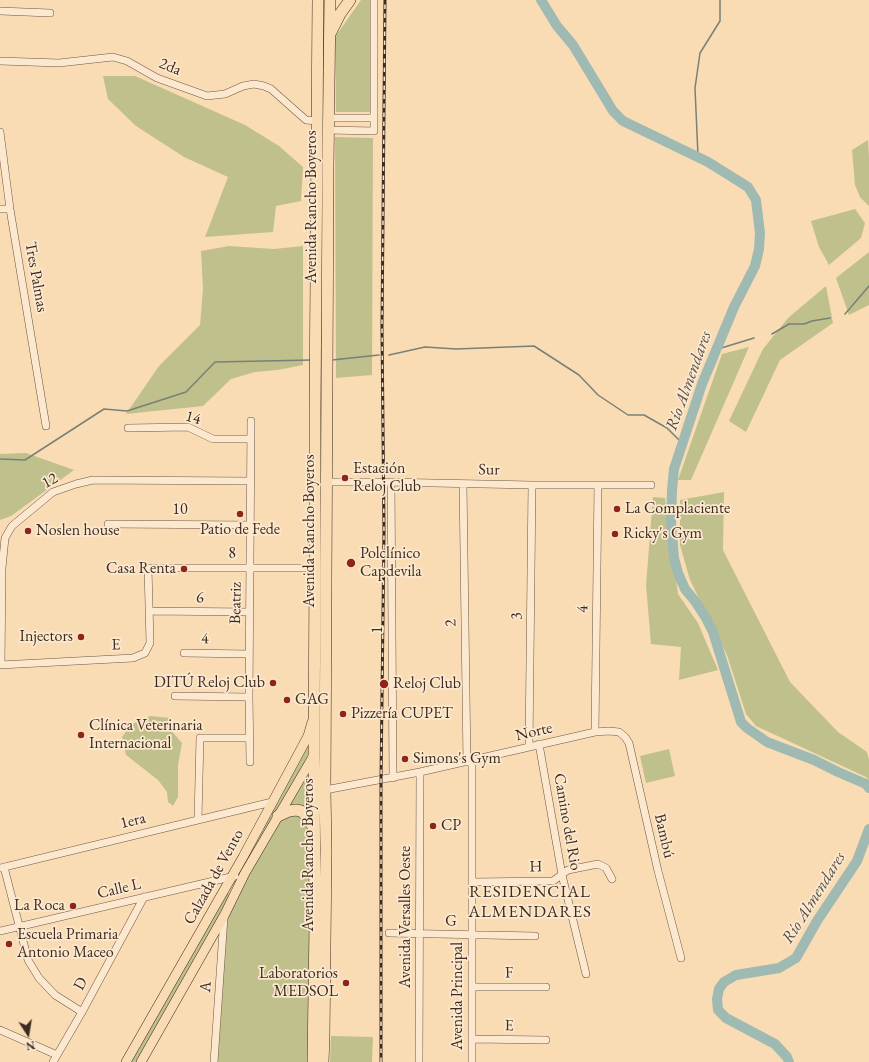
<!DOCTYPE html>
<html>
<head>
<meta charset="utf-8">
<style>
	body { margin:0 }
	#map { position:relative; width:869px; height:1062px; overflow:hidden; background:#f9dcb4; font-family:"EB Garamond",serif }
	canvas { display:block }
	.north { position:absolute; left:8px; top:1014px; width:40px; height:40px; -webkit-text-stroke:3px #fbe8ce; paint-order:stroke; rotate:168deg; font-size:11px; font-weight:700; line-height:16px; text-align:center; color:#3e2b20 }
	.north::after { content:''; display:block; margin:auto; width:14px; height:18px; background:#3e2b20; clip-path:polygon(50% 0,100% 100%,50% 72%,0 100%) }
</style>
</head>
<body>
<div id="map">
<canvas width="869" height="1062"></canvas>
<div class="north">N</div>
</div>
<script>
const ctx = document.querySelector('canvas').getContext('2d');
ctx.lineJoin = 'round';
function fillPath(path, color) { ctx.fillStyle = color; ctx.fill(path, 'evenodd'); }
const toPath = rows => new Path2D(rows.map(r => 'M' + r).join(''));
function trace(path, color, width, dash) { ctx.strokeStyle = color; ctx.lineWidth = width; ctx.lineCap = dash ? 'butt' : 'round'; ctx.setLineDash(dash || []); ctx.stroke(path); }
function drawText(font, color, halo, rows, align = 'center') {
  ctx.font = font + ' "EB Garamond",serif'; ctx.lineWidth = 3.5; ctx.setLineDash([]); ctx.textBaseline = 'middle'; ctx.strokeStyle = halo; ctx.fillStyle = color; for (const [text, x, y, turn = 0] of rows) {
    ctx.save(); ctx.translate(x, y); ctx.rotate((+turn || 0) * Math.PI / 180); ctx.textAlign = isNaN(turn) ? turn : align; if (halo) ctx.strokeText(text, 0, 0); ctx.fillText(text, 0, 0); ctx.restore();
  }
}
const green = toPath([
	[361,0,372,0,373,112,336,112,335,37],
	[103,76,135,76,245,125,279,146,303,167,301,201,276,206,273,232,205,237,228,177,184,157,136,126,108,99],
	[335,137,373,138,372,375,336,378],
	[868,140,869,158,869,206,860,197,855,185,852,150],
	[855,209,865,223,861,238,829,265,819,247,811,221],
	[229,246,274,249,303,246,303,365,278,370,255,372,231,379,203,406,126,414,159,366,200,325,203,289,201,251],
	[869,252,869,305,849,315,836,278],
	[826,286,833,323,780,360,746,432,729,421,763,349,788,318],
	[749,347,691,480,678,480,722,354],
	[26,453,74,470,11,516,0,520,0,454],
	[724,492,723,550,790,682,838,732,867,752,869,760,869,780,866,777,756,726,746,714,727,655,690,580,680,545,680,500],
	[653,497,665,498,678,594,698,623,718,670,679,680,681,647,651,644,646,585],
	[150,716,171,718,170,729,182,743,178,765,178,797,173,806,168,802,167,792,158,780,126,755,122,737,132,724],
	[306,747,310,748,311,750,285,797,247,862,245,861],
	[669,749,675,776,646,783,640,756],
	[307,774,308,810,287,806],
	[296,810,312,824,308,1062,214,1062,225,914,278,816],
	[228,888,229,895,228,901,138,1062,128,1062],
	[331,1036,373,1037,372,1062,330,1062]
]);
const stream = toPath([
	[698,156,695,88,700,53,720,21,720,0],
	[845,314,869,286],
	[772,334,789,324,804,324,812,321,830,318],
	[718,349,754,338],
	[389,355,425,347,456,349,534,346,579,375,598,395,628,415,644,415,667,428,682,443],
	[332,360,379,355],
	[0,459,25,460,104,409,127,411,186,392,215,362,312,360]
]);
const river = toPath([
	[541,0,557,26,573,45,613,111,623,121,708,162,748,187,756,200,760,233,759,249,755,266,734,307,702,384,674,469,672,490,671,521,674,558,678,573,685,589,695,601,706,618,713,632,741,722,747,728,767,742,814,760,838,772,866,784,869,788],
	[789,1062,787,1057,775,1044,726,1018,718,1010,717,999,719,989,724,982,736,975,779,968,796,958,817,921,857,861,869,829]
]);
const minor = toPath([
	[0,11,50,13],
	[0,61,59,63,113,57,127,61,157,78,207,96,225,94,243,86,254,84,264,86,271,89,306,120,317,121],
	[328,118,374,118],
	[328,130,374,131,374,0],
	[0,132,10,209,46,426],
	[0,209,10,209],
	[128,428,188,427,213,439,251,439],
	[326,482,384,482,532,485,651,485],
	[391,482,393,778],
	[463,484,467,762],
	[108,524,251,525],
	[149,611,250,612],
	[184,653,249,654],
	[0,665,133,658,145,653,150,643,148,568,315,568],
	[1,665,2,568,5,538,12,526,53,492,76,484,93,480,251,481],
	[175,696,249,697],
	[595,732,598,485],
	[539,744,562,875,586,974],
	[529,747,532,485],
	[472,761,472,1062],
	[250,762,249,697,251,421],
	[325,790,420,772,595,732,609,731,619,732,625,737,629,743,658,871,681,958],
	[198,819,200,738,250,738],
	[4,867,28,960,39,978,55,995,82,1012],
	[0,868,272,802],
	[472,882,553,881,568,870,598,864,606,868,612,879],
	[0,931,235,876],
	[389,933,535,936],
	[472,987,546,987],
	[0,1030,57,1055],
	[472,1039,546,1040],
	[53,1062,82,1012,144,897],
	[214,1062,224,917],
	[419,1062,420,772]
]);
const major = toPath([
	[126,1062,243,857,308,736,312,722],
	[141,1062,225,914,245,873,314,755]
]);
const highway = toPath([
	[331,32,340,14,350,0],
	[278,816,289,811,296,810,301,811,307,816,313,827],
	[313,1062,315,925,314,755,315,568,315,411,318,0],
	[323,1062,324,1038,326,850,325,790,328,168,330,0]
]);
const rail = toPath([
	[381,1062,381,780,384,532,382,327,385,0]
]);
const markers = [
	[345,478,4,"#8f2418"],
	[617,509,4,"#8f2418"],
	[240,514,4,"#8f2418"],
	[28,531,4,"#8f2418"],
	[615,534,4,"#8f2418"],
	[351,563,5,"#8f2418"],
	[184,569,4,"#8f2418"],
	[81,637,4,"#8f2418"],
	[273,683,4,"#8f2418"],
	[384,684,5,"#8f2418"],
	[287,700,4,"#8f2418"],
	[343,714,4,"#8f2418"],
	[81,735,4,"#8f2418"],
	[405,759,4,"#8f2418"],
	[433,826,4,"#8f2418"],
	[73,906,4,"#8f2418"],
	[9,944,4,"#8f2418"],
	[346,983,4,"#8f2418"]
];
const streetNames = [
	["2da",170,67,23],
	["Avenida Rancho Boyeros",312,207,-90],
	["Tres Palmas",36,277,80],
	["14",193,418,15],
	["Sur",489,470,1],
	["12",50,481,-28],
	["10",180,510],
	["Avenida Rancho Boyeros",310,531,-90],
	["8",232,554],
	["6",200,598,1],
	["Beatriz",236,603,-89],
	["4",583,609,-89],
	["3",517,616,-89],
	["2",451,623,-91],
	["1",378,630,-90],
	["4",205,639,1],
	["E",116,645,-1],
	["Norte",534,732,-13],
	["1era",133,821,-14],
	["Camino del Rio",567,822,80],
	["Bambú",664,836,77],
	["Avenida Rancho Boyeros",309,855,-90],
	["H",536,867,-1],
	["Calzada de Vento",214,877,-61],
	["Calle L",119,889,-13],
	["Avenida Versalles Oeste",406,917,-90],
	["G",451,921,2],
	["F",509,973,-1],
	["D",81,984,-62],
	["A",206,987,-86],
	["Avenida Principal",458,996,-90],
	["E",509,1026,1]
];
const poiNames = [
	["Estación",353,469],
	["Reloj Club",353,487],
	["La Complaciente",625,509],
	["Patio de Fede",240,530,"center"],
	["Noslen house",36,531],
	["Ricky's Gym",623,534],
	["Polclínico",360,554],
	["Capdevila",360,572],
	["Casa Renta",176,569,"right"],
	["Injectors",73,637,"right"],
	["DITÚ Reloj Club",265,683,"right"],
	["Reloj Club",393,684],
	["GAG",295,700],
	["Pizzería CUPET",351,714],
	["Clínica Veterinaria",89,726],
	["Internacional",89,744],
	["Simons's Gym",413,759],
	["CP",441,826],
	["La Roca",65,906,"right"],
	["Escuela Primaria",17,935],
	["Antonio Maceo",17,953],
	["Laboratorios",338,974,"right"],
	["MEDSOL",338,992,"right"]
];
const waterNames = [
	["Río Almendares",689,381,-70],
	["Río Almendares",814,898,-58]
];
const neighbourhoodNames = [
	["RESIDENCIAL",530,892],
	["ALMENDARES",530,912]
];
fillPath(green, '#bfc08c');
trace(stream, '#788178', 1.5);
trace(river, '#9fbab3', 10);
trace(minor, '#6d5745', 8);
trace(major, '#3e2b20', 10);
trace(highway, '#3e2b20', 12);
trace(minor, '#fbe8ce', 7);
trace(major, '#f9dcb4', 9);
trace(highway, '#f9dcb4', 11);
trace(rail, '#3e2b20', 3);
trace(rail, '#fbe8ce', 1.5, [4.5]);
for (const [x, y, r, color] of markers) { const dot = new Path2D(); dot.arc(x, y, r, 0, 2 * Math.PI); ctx.fillStyle = color; ctx.fill(dot); trace(dot, '#fbe8ce', 1.5); }
drawText('16px', '#3e2b20', '#fbe8ce', streetNames);
drawText('16px', '#3e2b20', '#fbe8ce', poiNames, 'left');
drawText('italic 17px', '#564f45', '#fbe8ce', waterNames);
ctx.letterSpacing = '1px';
drawText('17px', '#3e2b20', '#fbe8ce', neighbourhoodNames);
ctx.letterSpacing = '0px';
</script>
</body>
</html>
